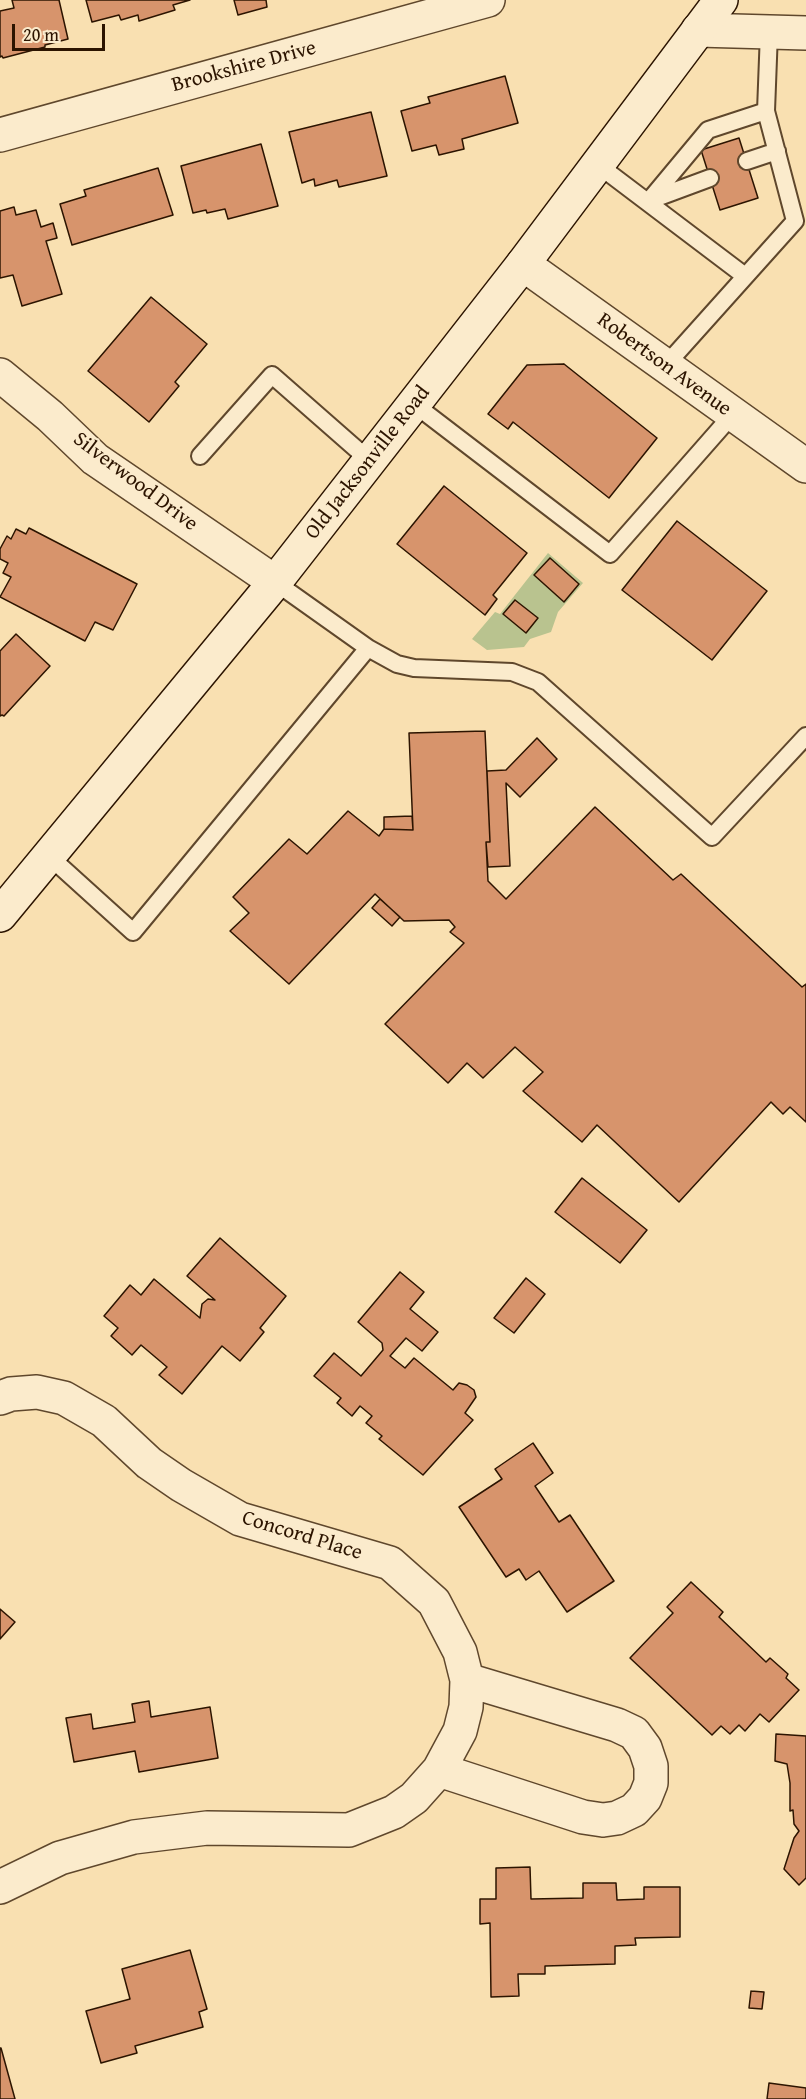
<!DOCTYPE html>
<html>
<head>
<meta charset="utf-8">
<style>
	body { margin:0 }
	#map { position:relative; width:806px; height:2099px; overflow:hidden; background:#f9e0b1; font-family:"Gentium Book Plus",serif }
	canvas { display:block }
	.scale { position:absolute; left:12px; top:24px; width:93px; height:27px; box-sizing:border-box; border:3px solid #2c1400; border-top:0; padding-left:8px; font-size:18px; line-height:21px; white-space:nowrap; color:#2c1400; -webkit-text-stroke:4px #fbebcc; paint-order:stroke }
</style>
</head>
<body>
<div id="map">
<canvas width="806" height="2099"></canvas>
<div class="scale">20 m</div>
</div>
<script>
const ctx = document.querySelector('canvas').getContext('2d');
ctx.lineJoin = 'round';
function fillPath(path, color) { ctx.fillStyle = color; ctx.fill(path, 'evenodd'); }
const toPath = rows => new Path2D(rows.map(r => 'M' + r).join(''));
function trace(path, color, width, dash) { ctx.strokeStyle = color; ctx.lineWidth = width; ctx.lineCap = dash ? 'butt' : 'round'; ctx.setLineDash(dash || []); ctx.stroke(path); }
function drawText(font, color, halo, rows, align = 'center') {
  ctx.font = font + ' "Gentium Book Plus",serif'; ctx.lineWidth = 4.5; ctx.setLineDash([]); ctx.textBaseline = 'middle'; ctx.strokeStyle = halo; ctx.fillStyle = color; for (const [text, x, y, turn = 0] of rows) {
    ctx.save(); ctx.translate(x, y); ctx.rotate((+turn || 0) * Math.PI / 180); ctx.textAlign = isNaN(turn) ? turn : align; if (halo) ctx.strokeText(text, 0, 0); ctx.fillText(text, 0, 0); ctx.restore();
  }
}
const green = toPath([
	[548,553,583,583,558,612,551,632,530,639,524,647,487,650,472,639,495,612,500,614]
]);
const building = toPath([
	[12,0,59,0,68,39,45,45,45,47,3,58,2,56,0,57,0,11,14,8,12,0],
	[86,0,190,0,173,5,175,10,139,21,138,15,121,20,119,15,92,22,86,0],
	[234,0,266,0,267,7,238,15,234,0],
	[505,76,518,123,462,139,464,149,439,155,436,145,412,151,401,111,430,103,428,97,505,76],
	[371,112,387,176,339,187,337,180,315,186,314,179,302,183,289,132,371,112],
	[739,138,758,198,720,210,701,150,739,138],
	[261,144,278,206,228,219,225,209,207,213,206,210,193,213,181,166,261,144],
	[158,168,173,215,72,245,60,204,86,196,84,190,158,168],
	[14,207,16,215,36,210,41,227,53,223,57,238,46,241,62,294,22,306,13,275,0,278,0,211,14,207],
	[151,297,207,344,175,382,179,386,149,422,88,371,151,297],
	[564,364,657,438,609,498,513,422,508,429,488,414,527,365,564,364],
	[444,486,527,553,493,595,497,599,485,615,397,544,444,486],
	[677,521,767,591,712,660,622,590,677,521],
	[29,528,137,584,113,630,95,622,85,641,0,597,11,577,3,573,8,563,0,559,0,549,7,536,11,539,16,529,26,534,29,528],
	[550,558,579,584,564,602,534,575,550,558],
	[515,600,538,618,526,633,503,614,515,600],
	[16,634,50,666,4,716,2,715,0,716,0,651,16,634],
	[485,731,490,842,486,842,488,881,506,899,595,807,673,880,681,874,802,987,806,984,806,1122,790,1107,783,1114,771,1102,679,1202,597,1125,582,1142,523,1091,543,1072,515,1047,483,1078,467,1063,448,1083,385,1024,464,943,450,932,455,927,449,920,404,921,375,894,289,984,230,931,249,913,233,897,289,839,307,854,348,811,379,836,384,829,413,830,409,733,485,731],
	[537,738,557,759,520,797,506,783,510,866,488,867,486,842,490,842,487,771,506,770,537,738],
	[412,816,413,830,384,829,384,817,412,816],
	[380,899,400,917,392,926,372,908,380,899],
	[582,1178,647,1230,620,1263,555,1212,582,1178],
	[220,1238,286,1296,260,1328,264,1332,240,1361,222,1346,182,1394,159,1375,167,1367,141,1345,132,1355,111,1336,118,1328,104,1316,130,1285,141,1295,154,1279,200,1318,202,1304,208,1299,215,1300,187,1276,220,1238],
	[400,1272,424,1292,410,1309,438,1332,422,1351,406,1338,390,1356,405,1368,414,1358,453,1390,459,1383,467,1385,474,1390,476,1397,465,1413,473,1420,423,1475,379,1439,382,1436,366,1423,372,1416,360,1406,352,1416,337,1403,341,1398,314,1376,334,1353,361,1376,383,1350,382,1343,358,1322,400,1272],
	[526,1278,545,1294,514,1333,494,1318,526,1278],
	[533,1443,553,1473,535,1486,559,1522,570,1515,614,1581,567,1612,539,1571,526,1580,519,1569,506,1577,459,1507,502,1479,495,1469,533,1443],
	[691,1582,723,1612,719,1617,766,1662,770,1658,788,1674,786,1678,799,1690,769,1722,760,1714,745,1731,739,1725,730,1734,721,1726,712,1735,630,1658,673,1613,667,1607,691,1582],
	[0,1609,15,1622,0,1639,0,1609],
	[149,1701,151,1717,210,1707,218,1758,139,1772,135,1751,74,1762,66,1718,91,1714,93,1729,135,1722,132,1704,149,1701],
	[776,1734,806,1736,806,1878,799,1885,784,1869,794,1838,799,1831,794,1824,793,1810,790,1811,790,1783,787,1764,775,1761,776,1734],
	[530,1867,531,1899,583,1898,583,1883,616,1883,617,1900,644,1899,644,1887,680,1887,680,1937,635,1938,636,1945,615,1946,615,1964,545,1966,545,1974,518,1974,519,1996,491,1997,490,1923,480,1924,480,1899,496,1899,496,1868,530,1867],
	[190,1950,207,2009,199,2012,203,2027,135,2046,137,2053,101,2063,86,2011,130,1999,122,1969,190,1950],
	[751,1991,764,1992,762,2009,749,2008,751,1991],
	[0,2048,1,2048,15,2099,0,2099,0,2048],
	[769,2083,806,2088,806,2099,767,2099,769,2083]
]);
const service = toPath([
	[747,161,777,151],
	[597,164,745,276],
	[648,201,710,178],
	[648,202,708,130,766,111],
	[665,366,795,221,766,111,769,32],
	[414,404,610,554,733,414],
	[200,456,272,375,370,461],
	[368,648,397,664,414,668,512,672,538,682,712,837,806,736],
	[49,856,133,932,368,648,275,582]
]);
const minor = toPath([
	[698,30,806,33],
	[0,135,488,0],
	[523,264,806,466],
	[0,375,50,416,95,459,275,582],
	[0,1398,11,1394,37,1392,64,1398,104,1421,149,1463,181,1485,240,1519,390,1563,434,1602,460,1652,467,1680,466,1707,460,1731,439,1770,414,1798,394,1812,349,1830,207,1828,134,1837,60,1858,0,1887],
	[439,1770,583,1817,603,1820,617,1818,634,1810,645,1798,651,1783,651,1766,645,1748,634,1733,617,1725,467,1680]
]);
const secondary = toPath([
	[0,915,275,582,523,264,721,0]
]);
const streetNames = [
	["Brookshire Drive",244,67,-15],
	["Robertson Avenue",664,365,36],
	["Old Jacksonville Road",368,463,-52],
	["Silverwood Drive",135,482,37],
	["Concord Place",302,1536,17]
];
fillPath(green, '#b9c38f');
fillPath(building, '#d7946c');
trace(building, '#2c1400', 1.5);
trace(service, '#5f472c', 20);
trace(minor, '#5f472c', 36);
trace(secondary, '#2c1400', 36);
trace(service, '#fbebcc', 16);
trace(minor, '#fbebcc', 33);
trace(secondary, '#fbebcc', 33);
drawText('21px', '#2c1400', '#fbebcc', streetNames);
</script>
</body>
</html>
